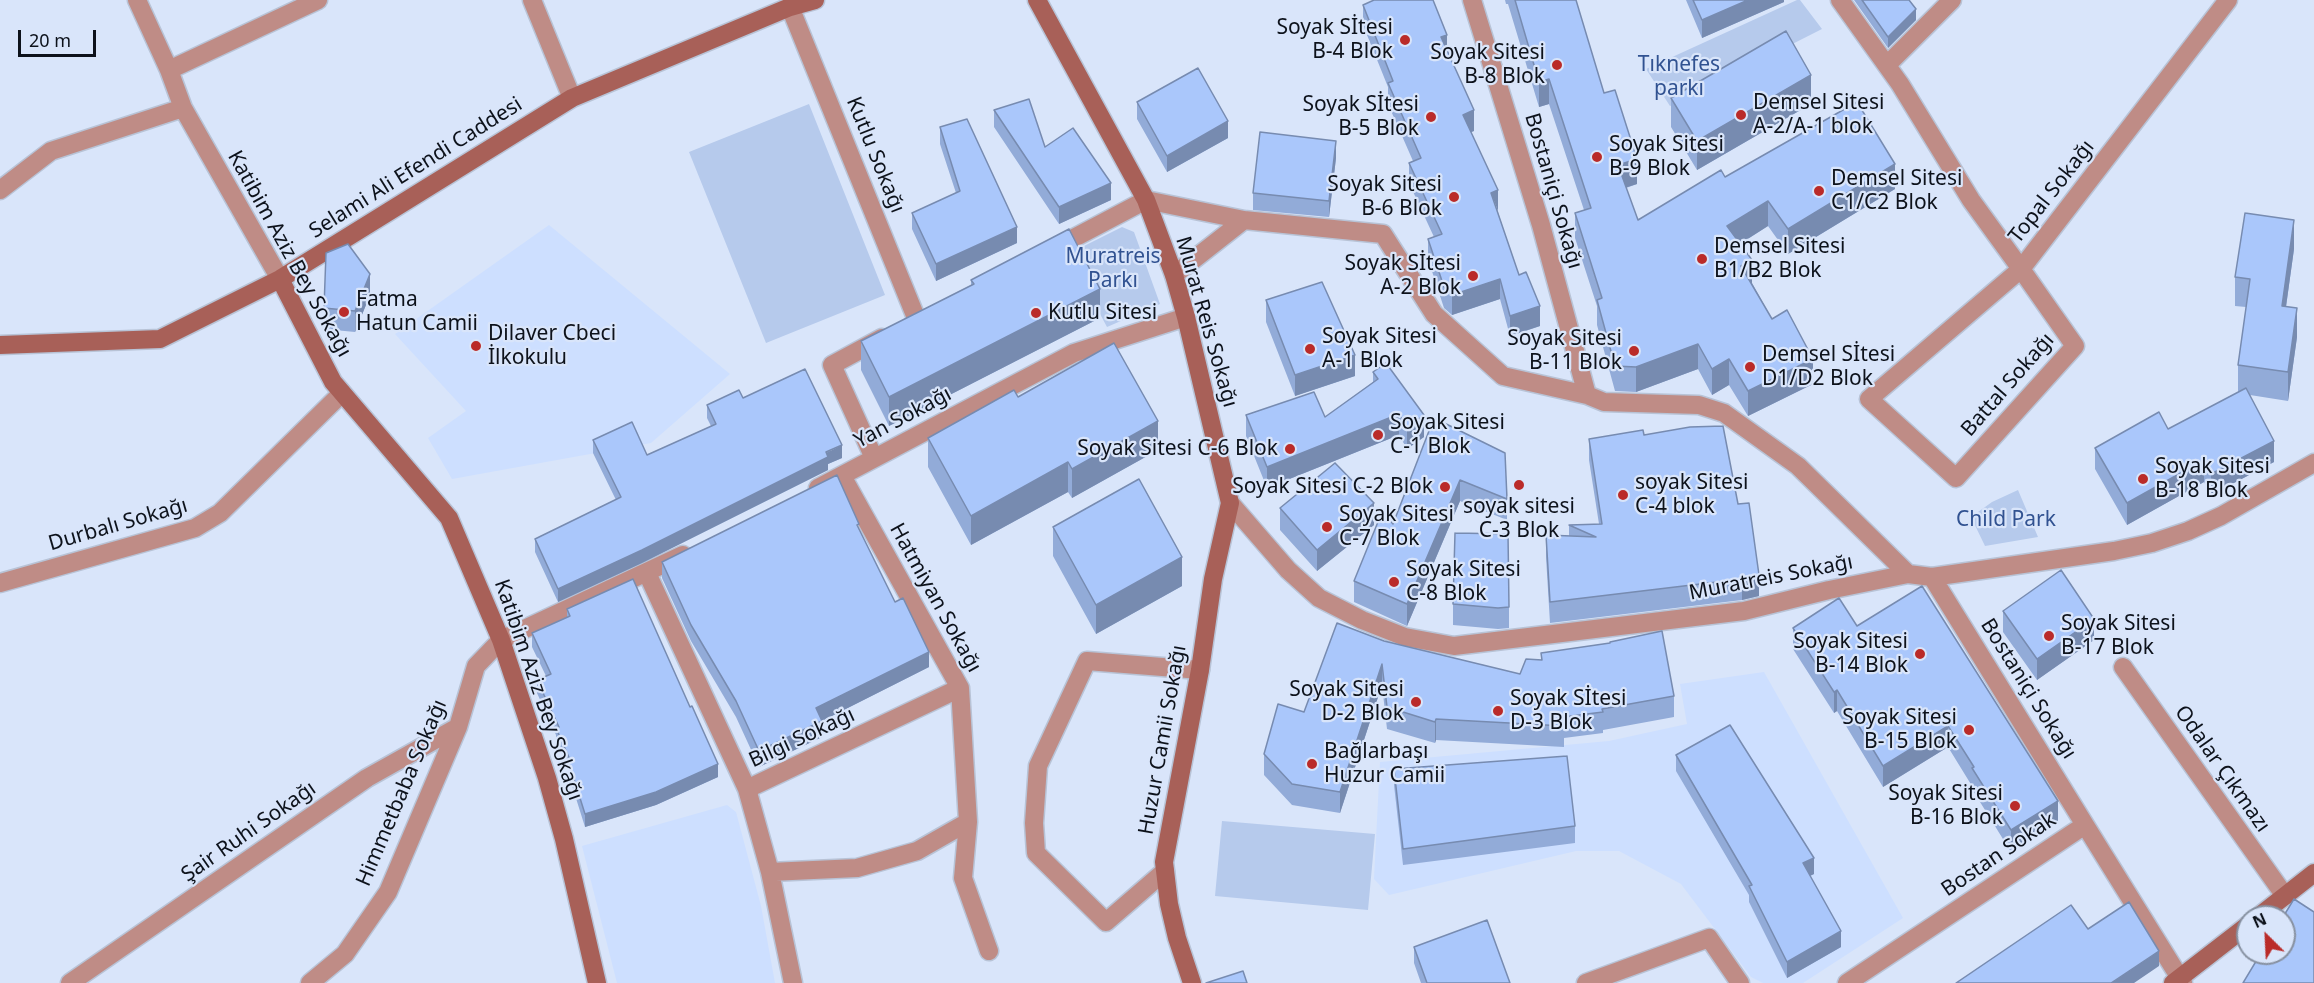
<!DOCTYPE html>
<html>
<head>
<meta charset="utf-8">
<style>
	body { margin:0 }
	#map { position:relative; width:2314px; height:983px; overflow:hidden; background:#d9e5fa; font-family:"Noto Sans",sans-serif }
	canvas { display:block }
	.north { position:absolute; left:2236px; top:905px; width:60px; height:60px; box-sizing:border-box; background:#d9e5fa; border:2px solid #8791a1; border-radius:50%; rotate:336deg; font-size:16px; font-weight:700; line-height:24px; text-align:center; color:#0d121b }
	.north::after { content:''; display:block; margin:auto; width:21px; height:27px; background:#ba2b29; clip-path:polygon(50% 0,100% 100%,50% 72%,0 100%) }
	.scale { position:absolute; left:18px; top:30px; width:78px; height:27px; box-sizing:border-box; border:3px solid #0d121b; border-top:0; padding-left:8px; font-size:18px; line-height:21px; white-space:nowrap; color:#0d121b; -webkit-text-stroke:4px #d9e5fa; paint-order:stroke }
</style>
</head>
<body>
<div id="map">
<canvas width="2314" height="983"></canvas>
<div class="north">N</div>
<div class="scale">20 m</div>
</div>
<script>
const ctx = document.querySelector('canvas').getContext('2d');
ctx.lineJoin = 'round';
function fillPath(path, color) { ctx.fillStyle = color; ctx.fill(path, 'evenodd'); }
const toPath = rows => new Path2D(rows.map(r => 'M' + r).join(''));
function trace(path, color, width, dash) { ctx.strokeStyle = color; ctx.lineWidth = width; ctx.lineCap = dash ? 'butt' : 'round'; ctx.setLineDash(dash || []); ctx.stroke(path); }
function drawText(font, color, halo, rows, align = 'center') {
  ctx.font = font + ' "Noto Sans",sans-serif'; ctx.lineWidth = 4.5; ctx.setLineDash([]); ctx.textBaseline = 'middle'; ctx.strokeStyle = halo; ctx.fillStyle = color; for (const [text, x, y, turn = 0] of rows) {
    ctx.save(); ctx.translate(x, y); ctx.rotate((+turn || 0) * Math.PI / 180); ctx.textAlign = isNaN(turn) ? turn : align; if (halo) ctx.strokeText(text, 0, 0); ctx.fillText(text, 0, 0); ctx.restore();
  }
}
const built = toPath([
	[549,225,730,374,651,443,452,479,428,438,466,411,395,334],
	[1764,672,1903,918,1803,983,1763,983,1751,977,1681,884,1619,851,1576,851,1389,895,1374,879,1380,762,1609,741,1687,724,1680,684],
	[727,805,736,812,761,906,775,983,617,983,582,846]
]);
const green = toPath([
	[1797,0,1800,0,1822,29,1670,106,1646,69],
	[809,104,885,295,766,343,689,152],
	[1122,227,1134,232,1160,304,1107,327,1068,254],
	[2018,490,2038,537,1985,546,1971,517,1992,502],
	[1222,821,1375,834,1368,910,1215,896]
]);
const street = toPath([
	[137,0,169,70,183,108,280,279],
	[532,0,572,98],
	[1472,0,1541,225,1587,395],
	[1840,0,1900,84,1971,200,2021,269,2075,346,1956,478,1869,399,2021,269,2228,0],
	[790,7,917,320],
	[1887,65,1952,0],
	[169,70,318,0],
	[0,190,51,151,183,108],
	[1053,249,1146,200,1244,220,1383,234,1434,314,1503,376,1587,395,1604,402,1699,405,1724,413,1798,466,1908,574],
	[1174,275,1244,220],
	[874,458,832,365,882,338],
	[842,476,960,688,968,822,963,878,989,951],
	[818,488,1074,353,1186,317],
	[1230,503,1288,570,1319,598,1362,620,1405,637,1454,646,1744,611,1829,590,1908,574,1932,577,2114,551,2152,543,2188,531,2221,516,2314,463],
	[647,573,747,789],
	[1932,577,2085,825],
	[0,583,195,528,220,513,342,393],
	[2123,667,2285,896],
	[1165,871,1106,922,1036,853,1034,823,1038,766,1087,661,1200,670],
	[770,872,857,868,917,851,968,822],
	[70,983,367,778,458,727],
	[310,983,345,954,388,892,458,727,476,666,501,640,683,555],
	[793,983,770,872,747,789,960,688],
	[1586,983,1709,938,1740,983],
	[1847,983,2085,825,2183,983]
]);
const secondary = toPath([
	[1037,0,1146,200,1174,275,1186,317,1230,503,1213,579,1200,670,1164,862,1169,904,1177,938,1192,983],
	[280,279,333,382,449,518,501,640,547,778,564,839,597,983],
	[0,345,160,339,280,279,572,98,790,7,815,0],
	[2258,917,2314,873],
	[2173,983,2248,925]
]);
const wall = toPath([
	[1505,0,1576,0,1604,93,1637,184,1626,188,1638,220,1725,177,1895,189,1788,254,1768,226,1740,244,1752,283,1772,319,1813,384,1748,416,1729,385,1712,395,1698,369,1636,392,1615,391,1597,325,1597,306,1575,238,1575,213,1584,210,1549,104,1539,107,1508,4,1506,4],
	[1686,0,1784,0,1784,2,1702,38],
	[1854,0,1909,0,1916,20,1888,48],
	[1363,5,1447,50,1474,131,1471,132,1519,275,1540,326,1510,336,1500,299,1452,315,1444,308,1428,259,1428,239,1434,237,1409,183,1409,163,1413,161,1388,104,1388,87,1363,25],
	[1671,98,1811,104,1697,170,1671,127],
	[1137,102,1228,138,1167,172,1137,119],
	[994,110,1111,200,1059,224,994,127],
	[940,127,1017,243,936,281,912,229,912,213,956,193,940,144],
	[1336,158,1329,217,1253,210,1253,193],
	[2294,249,2286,307,2297,337,2288,401,2250,395,2274,462,2211,495,2204,482,2127,525,2095,469,2095,448,2168,429,2238,393,2238,365,2246,307,2235,306,2235,277],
	[971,280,1100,318,889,426,861,370,861,341,971,285],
	[370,295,355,332,324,329,324,308],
	[1266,300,1355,376,1295,396,1266,322],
	[1373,372,1424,437,1407,449,1399,435,1267,488,1246,436,1246,415,1325,417,1373,382],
	[1018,397,1158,450,1072,498,1068,492,971,545,928,467,928,438],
	[743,398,842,458,828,464,828,470,642,563,558,602,535,552,535,539,616,500,593,453,593,440,647,455,711,426,707,418,707,405],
	[1434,418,1507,499,1507,520,1460,501,1407,626,1354,602,1354,581,1393,524],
	[1644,435,1738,504,1759,596,1742,600,1550,623,1546,557,1546,535,1569,536,1569,525,1599,524,1589,460,1589,439],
	[1280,508,1374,525,1317,571,1280,530],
	[1053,527,1182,586,1096,634,1053,556],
	[859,531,895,602,929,667,822,721,822,737,759,767,736,717,691,641,662,578,662,562],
	[1453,604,1509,607,1509,628,1498,629,1453,625],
	[567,609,718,777,656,805,585,827,569,776,569,769,556,741,556,735,537,693,537,680,546,676,532,647,532,633,567,617],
	[2003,611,2094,640,2037,680,2003,632],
	[1857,626,2058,822,2011,852,1972,789,1972,786,1948,747,1883,787,1837,711,1834,713,1793,649,1793,628],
	[1384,641,1520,674,1541,660,1541,653,1674,696,1674,717,1603,730,1603,733,1564,738,1564,747,1436,740,1435,743,1387,729,1382,685,1340,813,1292,805,1264,775,1264,754,1304,712],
	[1676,755,1814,874,1810,876,1841,947,1787,978,1749,902,1749,895,1676,771],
	[1394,769,1575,826,1575,843,1403,865,1394,785],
	[1414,947,1510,983,1421,983,1414,963]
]);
const shadedWall = toPath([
	[1748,0,1784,0,1784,2,1702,38,1702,20],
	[1916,9,1916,20,1888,48,1888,37],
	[1447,35,1447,55,1441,37],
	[1811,75,1811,104,1697,170,1697,141],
	[1549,79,1549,104,1539,107,1539,82],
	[1474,110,1474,131,1463,135,1463,115],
	[1228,121,1228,138,1167,172,1167,156],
	[1336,141,1336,158,1329,217,1329,201],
	[1637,159,1637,184,1618,190,1618,165],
	[1895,164,1895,189,1788,254,1788,229],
	[1111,183,1111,200,1059,224,1059,207],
	[1498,190,1498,211,1491,193],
	[1768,201,1768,226,1727,252,1727,226],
	[2294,220,2294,249,2282,335,2282,306],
	[1017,227,1017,243,936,281,936,264],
	[1752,260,1752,285,1741,266],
	[370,274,370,295,355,332,355,311],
	[1500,279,1500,299,1452,315,1452,295],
	[1100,289,1100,318,889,426,889,397],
	[1540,306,1540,326,1510,336,1510,316],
	[2297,308,2297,337,2288,401,2288,372],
	[1698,344,1698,369,1636,392,1636,367],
	[1355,355,1355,376,1295,396,1295,375],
	[1729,359,1729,385,1712,395,1712,369],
	[1813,359,1813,384,1748,416,1748,391],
	[1399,414,1399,435,1267,488,1267,467],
	[1424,415,1424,437,1407,449,1407,428],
	[1158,421,1158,450,1072,498,1072,469],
	[2274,441,2274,462,2211,495,2211,474],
	[842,445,842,458,828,464,828,470,642,563,558,602,558,589],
	[2204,460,2204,482,2127,525,2127,503],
	[1068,462,1068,492,971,545,971,516],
	[1460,480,1460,501,1407,626,1407,604],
	[1374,503,1374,525,1317,571,1317,550],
	[1182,557,1182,586,1096,634,1096,605],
	[1759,575,1759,596,1742,600,1742,579],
	[2094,619,2094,640,2037,680,2037,659],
	[929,652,929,667,816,724,816,708],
	[1382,664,1382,685,1340,813,1340,792],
	[1837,690,1837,711,1834,713,1834,692],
	[1436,719,1436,740,1435,743,1435,722],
	[822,721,822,737,759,767,759,751],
	[1948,726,1948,747,1883,787,1883,766],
	[718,764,718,777,656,805,585,827,585,814],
	[2058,801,2058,822,2011,852,2011,830],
	[1814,858,1814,874,1803,879,1803,863],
	[1841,931,1841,947,1787,978,1787,962],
	[2159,951,2159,966,2134,983,2111,983]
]);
const building = toPath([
	[1374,0,1433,0,1447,35,1441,37,1474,110,1463,115,1498,190,1491,193,1519,275,1526,272,1540,306,1510,316,1500,279,1452,295,1444,287,1428,239,1442,234,1409,163,1421,158,1388,83,1393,81,1363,5,1374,0],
	[1515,0,1576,0,1604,93,1615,90,1637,159,1618,165,1638,220,1721,170,1725,177,1857,102,1895,164,1788,229,1768,201,1727,226,1752,260,1741,266,1772,319,1787,310,1813,359,1748,391,1729,359,1712,369,1698,344,1636,367,1615,366,1597,300,1602,298,1575,213,1591,208,1549,79,1539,82,1515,0],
	[1693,0,1748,0,1702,20,1693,0],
	[1862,0,1909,0,1916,9,1888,37,1862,0],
	[1786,31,1811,75,1697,141,1671,98,1786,31],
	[1198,68,1228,121,1167,156,1137,102,1198,68],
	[1029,99,1045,147,1073,128,1111,183,1059,207,994,110,1029,99],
	[967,119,1017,227,936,264,912,213,960,191,940,127,967,119],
	[1260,132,1336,141,1329,201,1253,193,1260,132],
	[2245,213,2294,220,2282,306,2297,308,2288,372,2238,365,2250,279,2235,277,2245,213],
	[1069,229,1100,289,889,397,861,341,974,284,971,280,1069,229],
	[348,244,370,274,355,311,324,308,326,253,348,244],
	[1322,282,1355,355,1295,375,1266,300,1322,282],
	[1114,343,1158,421,1072,469,1068,462,971,516,928,438,1014,390,1018,397,1114,343],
	[1386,363,1424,415,1407,428,1399,414,1267,467,1246,415,1314,392,1325,417,1378,379,1373,372,1386,363],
	[805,369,842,445,826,452,828,457,642,550,558,589,535,539,621,497,593,440,632,422,647,455,716,424,707,405,739,390,743,398,805,369],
	[2246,388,2274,441,2211,474,2204,460,2127,503,2095,448,2159,412,2168,429,2246,388],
	[1434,418,1505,453,1507,499,1460,480,1407,604,1354,581,1382,512,1393,524,1434,418],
	[1723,426,1738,504,1749,503,1759,575,1742,579,1550,602,1546,535,1596,537,1569,525,1602,524,1589,439,1643,430,1644,435,1690,427,1723,426],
	[1335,463,1374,503,1317,550,1280,508,1335,463],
	[837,475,859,524,857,525,895,602,903,598,929,652,816,708,822,721,759,751,736,701,691,625,662,562,837,475],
	[1139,479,1182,557,1096,605,1053,527,1139,479],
	[1455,533,1508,534,1509,607,1498,608,1453,604,1455,533],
	[2061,570,2094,619,2037,659,2003,611,2061,570],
	[633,579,690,707,692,706,718,764,656,792,585,814,569,763,571,762,556,728,559,727,537,680,551,674,532,633,570,616,567,609,633,579],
	[1922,586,2058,801,2011,830,1972,768,1974,767,1948,726,1883,766,1837,690,1834,692,1793,628,1839,598,1857,626,1922,586],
	[1337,623,1384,641,1520,674,1526,659,1542,660,1541,653,1610,643,1610,642,1662,631,1674,696,1602,709,1603,712,1563,717,1564,726,1436,719,1435,722,1387,707,1382,664,1340,792,1292,784,1264,754,1278,704,1304,712,1337,623],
	[1730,725,1814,858,1803,863,1841,931,1787,962,1749,886,1752,885,1676,755,1730,725],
	[1567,756,1575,826,1403,849,1394,769,1567,756],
	[2294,899,2314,912,2314,983,2243,983,2261,953,2284,953,2283,917,2294,899],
	[2129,902,2159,951,2111,983,1956,983,2071,905,2088,929,2129,902],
	[1487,920,1510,983,1427,983,1414,947,1487,920],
	[1243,971,1247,983,1206,983,1243,971]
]);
const markers = [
	[1405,40,6,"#ba2b29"],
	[1557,65,6,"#ba2b29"],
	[1741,115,6,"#ba2b29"],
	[1431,117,6,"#ba2b29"],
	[1597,157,6,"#ba2b29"],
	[1819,191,6,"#ba2b29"],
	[1454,197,6,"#ba2b29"],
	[1702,259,6,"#ba2b29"],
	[1473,276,6,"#ba2b29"],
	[344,312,6,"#ba2b29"],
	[1036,313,6,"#ba2b29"],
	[476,346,6,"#ba2b29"],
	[1310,349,6,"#ba2b29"],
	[1634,351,6,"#ba2b29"],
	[1750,367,6,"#ba2b29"],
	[1378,435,6,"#ba2b29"],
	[1290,449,6,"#ba2b29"],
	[2143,479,6,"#ba2b29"],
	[1519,485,6,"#ba2b29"],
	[1445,487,6,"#ba2b29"],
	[1623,495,6,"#ba2b29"],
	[1327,527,6,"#ba2b29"],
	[1394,582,6,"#ba2b29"],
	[2049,636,6,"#ba2b29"],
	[1920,654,6,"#ba2b29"],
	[1416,702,6,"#ba2b29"],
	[1498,711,6,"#ba2b29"],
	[1969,730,6,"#ba2b29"],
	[1312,764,6,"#ba2b29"],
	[2015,806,6,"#ba2b29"]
];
const poiNames = [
	["Soyak Sİtesi",1393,28,"right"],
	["B-4 Blok",1393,52,"right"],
	["Soyak Sitesi",1545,53,"right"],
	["B-8 Blok",1545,77,"right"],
	["Demsel Sitesi",1753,103],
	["A-2/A-1 blok",1753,127],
	["Soyak Sİtesi",1419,105,"right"],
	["B-5 Blok",1419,129,"right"],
	["Soyak Sitesi",1609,145],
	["B-9 Blok",1609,169],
	["Demsel Sitesi",1831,179],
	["C1/C2 Blok",1831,203],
	["Soyak Sitesi",1442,185,"right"],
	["B-6 Blok",1442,209,"right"],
	["Demsel Sitesi",1714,247],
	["B1/B2 Blok",1714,271],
	["Soyak Sİtesi",1461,264,"right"],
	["A-2 Blok",1461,288,"right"],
	["Fatma",356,300],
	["Hatun Camii",356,324],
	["Kutlu Sitesi",1048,313],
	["Dilaver Cbeci",488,334],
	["İlkokulu",488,358],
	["Soyak Sitesi",1322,337],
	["A-1 Blok",1322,361],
	["Soyak Sitesi",1622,339,"right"],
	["B-11 Blok",1622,363,"right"],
	["Demsel Sİtesi",1762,355],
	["D1/D2 Blok",1762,379],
	["Soyak Sitesi",1390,423],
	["C-1 Blok",1390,447],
	["Soyak Sitesi C-6 Blok",1278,449,"right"],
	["Soyak Sitesi",2155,467],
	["B-18 Blok",2155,491],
	["soyak Sitesi",1635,483],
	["C-4 blok",1635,507],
	["Soyak Sitesi C-2 Blok",1433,487,"right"],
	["soyak sitesi",1519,507,"center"],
	["C-3 Blok",1519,531,"center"],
	["Soyak Sitesi",1339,515],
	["C-7 Blok",1339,539],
	["Soyak Sitesi",1406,570],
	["C-8 Blok",1406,594],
	["Soyak Sitesi",2061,624],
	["B-17 Blok",2061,648],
	["Soyak Sitesi",1908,642,"right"],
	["B-14 Blok",1908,666,"right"],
	["Soyak Sitesi",1404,690,"right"],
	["D-2 Blok",1404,714,"right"],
	["Soyak Sİtesi",1510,699],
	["D-3 Blok",1510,723],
	["Soyak Sitesi",1957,718,"right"],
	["B-15 Blok",1957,742,"right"],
	["Bağlarbaşı",1324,752],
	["Huzur Camii",1324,776],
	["Soyak Sitesi",2003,794,"right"],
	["B-16 Blok",2003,818,"right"]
];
const parkNames = [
	["Tıknefes",1679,65],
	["parkı",1679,89],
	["Muratreis",1113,257],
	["Parkı",1113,281],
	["Child Park",2006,520]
];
const streetNames = [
	["Kutlu Sokağı",875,155,68],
	["Selami Ali Efendi Caddesi",416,168,-32],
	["Bostaniçi Sokağı",1553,191,74],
	["Topal Sokağı",2052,192,-52],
	["Katibim Aziz Bey Sokağı",289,254,61],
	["Murat Reis Sokağı",1206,322,74],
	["Battal Sokağı",2008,385,-49],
	["Yan Sokağı",903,418,-28],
	["Durbalı Sokağı",118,525,-16],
	["Muratreis Sokağı",1771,578,-11],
	["Hatmiyan Sokağı",935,598,61],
	["Bostaniçi Sokağı",2028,689,58],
	["Katibim Aziz Bey Sokağı",538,690,71],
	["Bilgi Sokağı",802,738,-25],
	["Huzur Camii Sokağı",1163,740,-80],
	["Odalar Çıkmazı",2222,769,55],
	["Himmetbaba Sokağı",402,793,-67],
	["Şair Ruhi Sokağı",249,832,-35],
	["Bostan Sokak",1999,855,-34]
];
fillPath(built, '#cddfff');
fillPath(green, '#b6caec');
trace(street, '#b8c3d6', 21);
trace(secondary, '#b8c3d6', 21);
trace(street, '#bf8c86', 18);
trace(secondary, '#a86058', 18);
fillPath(wall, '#92abd8');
fillPath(shadedWall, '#778bb0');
fillPath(building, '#aac7fb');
trace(building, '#778bb0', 1.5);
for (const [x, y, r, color] of markers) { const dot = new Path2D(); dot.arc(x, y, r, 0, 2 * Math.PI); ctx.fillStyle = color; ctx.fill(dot); trace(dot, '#d9e5fa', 2); }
drawText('21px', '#0d121b', '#d9e5fa', poiNames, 'left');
drawText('21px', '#315291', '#d9e5fa', parkNames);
drawText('21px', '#0d121b', '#d9e5fa', streetNames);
</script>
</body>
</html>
